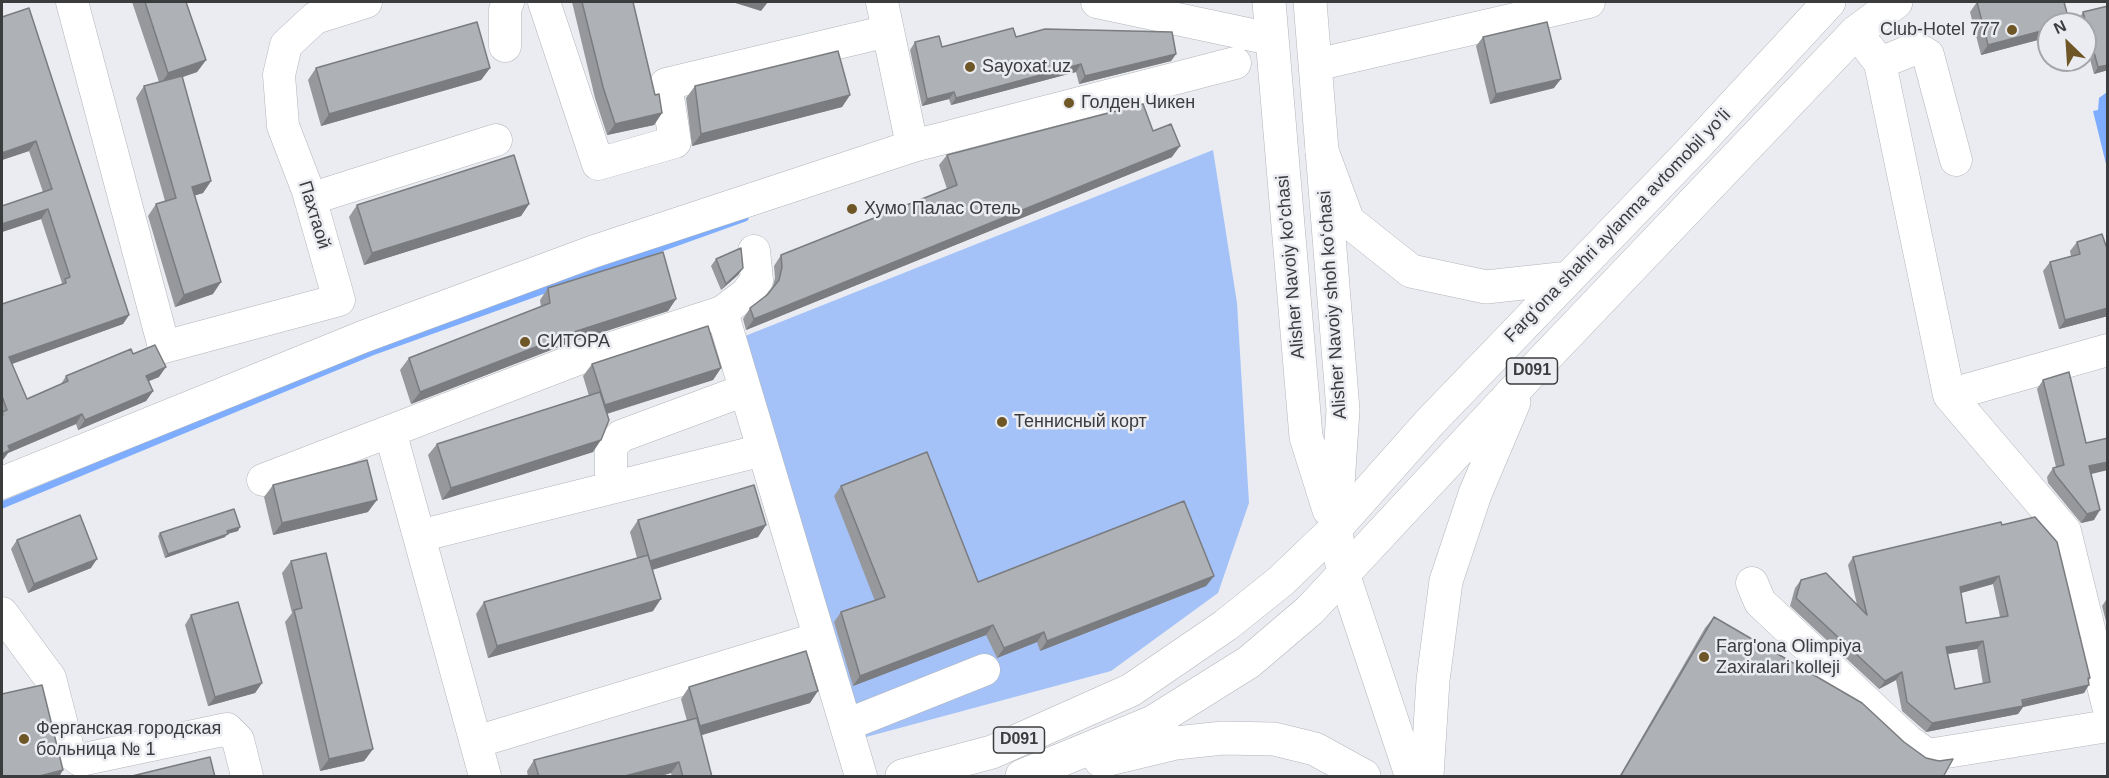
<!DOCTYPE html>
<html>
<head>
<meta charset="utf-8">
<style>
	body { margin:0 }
	#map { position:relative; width:2109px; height:778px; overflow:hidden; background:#eaecf1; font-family:Helvetica,sans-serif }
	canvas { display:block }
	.frame { position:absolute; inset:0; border:3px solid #3b3c3e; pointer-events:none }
	.north { position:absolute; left:2037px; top:12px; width:60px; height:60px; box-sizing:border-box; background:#eaecf1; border:2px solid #a4a6a9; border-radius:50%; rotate:335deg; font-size:16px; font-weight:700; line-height:24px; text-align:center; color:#3b3c3e }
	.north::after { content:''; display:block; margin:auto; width:21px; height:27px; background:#6e5627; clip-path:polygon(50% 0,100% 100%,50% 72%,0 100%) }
</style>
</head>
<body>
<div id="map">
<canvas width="2109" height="778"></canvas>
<div class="frame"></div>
<div class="north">N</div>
</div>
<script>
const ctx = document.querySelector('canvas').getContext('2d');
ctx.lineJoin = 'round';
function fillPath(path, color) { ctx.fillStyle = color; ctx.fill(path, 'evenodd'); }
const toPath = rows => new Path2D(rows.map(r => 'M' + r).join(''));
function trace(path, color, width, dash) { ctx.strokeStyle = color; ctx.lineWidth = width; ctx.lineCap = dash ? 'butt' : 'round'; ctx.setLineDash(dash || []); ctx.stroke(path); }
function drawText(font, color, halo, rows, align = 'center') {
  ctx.font = font + ' Helvetica,sans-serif'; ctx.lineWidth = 5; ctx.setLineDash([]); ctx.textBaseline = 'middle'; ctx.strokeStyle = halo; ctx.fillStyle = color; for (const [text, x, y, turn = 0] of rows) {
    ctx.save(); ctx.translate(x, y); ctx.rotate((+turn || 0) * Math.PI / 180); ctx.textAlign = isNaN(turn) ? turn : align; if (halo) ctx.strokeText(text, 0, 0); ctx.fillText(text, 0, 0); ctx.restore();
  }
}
const green = toPath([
	[1213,150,1237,303,1249,503,1218,593,1111,671,855,740,735,340]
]);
const water = toPath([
	[2107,92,2108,92,2107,168,2093,111,2098,110,2099,98]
]);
const stream = toPath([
	[2,505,372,352,745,218]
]);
const minor = toPath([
	[72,2,164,347,339,300,308,191,283,126,279,75,286,45,315,18,366,2],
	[544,2,598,164,675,142,666,84,888,31],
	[882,2,909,131],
	[1097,2,1271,39],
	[1856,32,1880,63,1949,395,2065,531,2108,706],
	[505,46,505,10,508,2],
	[1880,63,1917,48,1928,55,1956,160],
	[1315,65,1589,2],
	[310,199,496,140],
	[722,312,746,294,757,280,754,251],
	[1949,395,2108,350],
	[390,431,485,776],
	[263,480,575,360,722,312,861,776],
	[2,483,365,336,592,252,913,146,1235,63],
	[611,488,611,447,621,436,745,390],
	[419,536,763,450],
	[1344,575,1411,776],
	[1752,583,1760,602,1908,741,1928,755,2108,726],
	[2,613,50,678,69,752,80,760,227,729,238,740,247,776],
	[846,725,984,670],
	[476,742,819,638]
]);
const major = toPath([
	[1269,2,1306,437,1329,510],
	[1310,2,1343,410,1335,529,1344,575]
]);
const highway = toPath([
	[1322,151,1348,221,1411,271,1486,287,1569,278],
	[1101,761,1176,743,1223,738,1274,739,1315,749,1364,776],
	[902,776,992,752,1131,690,1226,625,1281,581,1335,529,1430,422,1695,147,1829,2],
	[1022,776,1153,722,1249,662,1310,610,1525,379,1856,32,1896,2],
	[1427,776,1433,680,1446,581,1475,494,1514,402]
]);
const wall = toPath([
	[132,2,186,2,206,60,197,72,182,77,211,181,203,193,195,195,213,294,175,307,148,216,156,204,165,201,136,98,144,86,159,82],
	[572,2,633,2,655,95,662,113,654,125,607,135,595,98],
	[1977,2,2049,24,2049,37,1981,55,1970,12],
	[2083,12,2108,70,2094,74,2085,41,2085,24,2080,24,2079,19],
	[2,17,129,315,123,324,12,364,27,399,61,384,66,376,133,354,159,377,149,381,153,391,146,401,78,430,76,424,8,453,2,461,2,304,61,285,62,283,41,219,2,232,2,206,43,192,29,151,2,160],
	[1016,37,1176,54,1171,61,1079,84,1076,72,951,105,949,99,922,106,910,50,915,42,942,47],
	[1483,37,1554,88,1490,104,1476,46],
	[316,68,490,68,481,80,321,126,308,80],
	[695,86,850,95,842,107,692,146,686,98],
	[1153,131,1172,157,746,330,743,319,750,308,767,295,772,289,775,278,774,266,781,255,947,189,939,165,947,155],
	[529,204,521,216,364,265,349,217,357,205],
	[2077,242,2108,246,2108,316,2059,329,2043,271,2050,262,2071,256,2070,251],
	[716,259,743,268,738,275,721,290,711,266],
	[548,288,676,299,668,311,569,343,411,404,400,370,409,358,541,307,540,300],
	[592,364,721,368,713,380,607,414,593,452,442,500,428,455,437,444,589,396,583,376],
	[2043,380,2091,474,2094,520,2081,523,2048,483,2047,477,2053,468,2056,467,2037,389],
	[273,485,368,512,273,535,264,497],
	[841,486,978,582,1214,576,1206,586,1040,651,1037,642,997,658,986,635,853,686,834,622,841,612,875,601,834,496],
	[638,520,766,525,758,537,652,570,653,611,488,658,476,614,484,602,637,558,630,532],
	[2002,525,2090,678,2084,693,2023,707,2018,714,1926,732,1902,711,1896,680,1879,689,1790,606,1795,588,1801,580,1857,605,1848,565,1853,557],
	[1993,584,2000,617,1966,623,1961,593],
	[1977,649,1983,684,1955,689,1948,654],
	[238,531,227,534,225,537,165,558,158,536,160,533],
	[17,540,91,568,28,593,11,549],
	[291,561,373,749,364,761,320,771,285,622,292,613,282,573],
	[2108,597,2108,629,2102,606],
	[191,615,262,683,255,693,208,706,185,625],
	[1714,617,1904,742,1926,758,1943,777,1619,777,1705,628],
	[689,687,810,703,701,735,712,777,672,777,671,773,657,777,528,777,527,771,534,760,687,721,681,699]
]);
const shadedWall = toPath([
	[732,2,768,2,761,11],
	[2049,29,2049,37,1981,55,1988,45],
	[1176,54,1171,61,1079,84,1085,76],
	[206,60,197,72,160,85,168,73],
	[1081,64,1076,72,951,105,956,98],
	[2108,65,2108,70,2094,74,2098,67],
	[490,68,481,80,321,126,329,114],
	[1561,79,1554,88,1490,104,1496,94],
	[954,92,949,99,922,106,927,99],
	[850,95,842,107,692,146,701,134],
	[662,113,654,125,607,135,615,124],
	[36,141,29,151,2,160,2,153],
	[1180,146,1172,157,746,330,754,319],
	[211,181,203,193,184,199,192,187],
	[529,204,521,216,364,265,372,253],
	[48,209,41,219,2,232,2,224],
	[743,268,738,275,721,290,726,284],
	[221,282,213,294,175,307,184,295],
	[676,299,668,311,569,343,411,404,420,392,577,331],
	[2108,308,2108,316,2059,329,2065,320],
	[129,315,123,324,3,367,9,357],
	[166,367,159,377,139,385,146,376],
	[721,368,713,380,596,417,605,405],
	[153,391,146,401,78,430,85,420],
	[82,414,76,424,8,453,2,461,2,454,8,446],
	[601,440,593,452,442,500,451,488],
	[2108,462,2108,470,2083,476,2089,466],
	[377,500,368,512,273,535,282,523],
	[2100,510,2094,520,2081,523,2087,514],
	[766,525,758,537,642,573,650,561],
	[240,527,238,531,227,534,225,537,165,558,168,554,227,531],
	[97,559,91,568,28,593,34,584],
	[1214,576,1206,586,1040,651,1047,641],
	[1999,576,1993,584,1954,595,1960,587],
	[661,599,653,611,488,658,497,646],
	[993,625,986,635,853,686,860,676],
	[1044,632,1037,642,997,658,1004,648],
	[1983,641,1977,649,1941,655,1946,647],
	[1902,672,1896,680,1879,689,1885,681],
	[262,683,255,693,208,706,215,697],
	[2089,685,2084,693,2023,707,2018,714,1926,732,1932,723],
	[818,691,810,703,692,738,700,726],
	[373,749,364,761,320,771,329,759],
	[679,762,671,773,657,777,621,777],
	[63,770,59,777,36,777]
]);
const building = toPath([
	[145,2,186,2,206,60,168,73,145,2],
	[582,2,633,2,655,95,659,94,662,113,615,124,603,87,582,2],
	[1977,2,2064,2,2070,24,2049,24,2049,29,1988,45,1977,2],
	[2108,6,2108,65,2098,67,2083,12,2108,6],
	[29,8,129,315,9,357,27,399,68,381,66,376,131,349,133,354,155,345,166,367,146,376,153,391,85,420,82,414,8,446,10,450,2,454,2,415,3,415,2,412,7,410,2,396,2,304,66,283,65,279,70,277,48,209,2,224,2,206,52,189,36,141,2,153,2,17,29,8],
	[477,22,490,68,329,114,316,68,477,22],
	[1547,22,1561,79,1496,94,1483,37,1547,22],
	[1013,28,1016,37,1045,29,1172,32,1176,54,1085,76,1081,64,956,98,954,92,927,99,915,42,939,36,942,47,1013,28],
	[838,51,850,95,701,134,695,86,838,51],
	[182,76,211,181,192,187,221,282,184,295,156,204,176,198,144,86,182,76],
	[1143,104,1153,131,1171,124,1180,146,754,319,750,308,767,295,779,280,782,267,781,255,957,185,947,155,1143,104],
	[514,155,529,204,372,253,357,205,514,155],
	[2102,234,2106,246,2108,246,2108,308,2065,320,2050,262,2080,254,2077,242,2102,234],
	[741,248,743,268,726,284,716,259,741,248],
	[663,252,676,299,577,331,420,392,409,358,550,303,548,288,663,252],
	[708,326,721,368,605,405,592,364,708,326],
	[2069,372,2086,443,2108,438,2108,462,2089,466,2100,510,2087,514,2055,474,2053,468,2064,465,2043,380,2069,372],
	[600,392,609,420,601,440,451,488,437,444,600,392],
	[927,452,978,582,1184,501,1214,576,1047,641,1044,632,1004,648,993,625,860,676,841,612,885,597,841,486,927,452],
	[367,460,377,500,282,523,273,485,367,460],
	[754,485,766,525,650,561,638,520,754,485],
	[234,509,240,527,227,531,228,534,168,554,160,533,234,509],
	[80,515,97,559,34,584,17,540,80,515],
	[2035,517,2057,542,2090,678,2088,678,2089,685,2022,700,2023,706,1932,723,1907,702,1902,672,1885,681,1796,598,1801,580,1826,573,1867,615,1853,557,2001,522,2002,525,2035,517],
	[1999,576,2008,616,1966,623,1960,587,1999,576],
	[1983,641,1990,682,1955,689,1946,647,1983,641],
	[326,553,373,749,329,759,294,610,302,608,291,561,326,553],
	[648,555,661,599,497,646,484,602,648,555],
	[238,602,262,683,215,697,191,615,238,602],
	[1714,617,1862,703,1904,742,1926,758,1939,761,1953,759,1943,777,1620,777,1714,617],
	[806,651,818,691,700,726,689,687,806,651],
	[42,685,63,770,36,777,2,777,2,694,42,685],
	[697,718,712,777,683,777,679,762,621,777,539,777,534,760,697,718],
	[210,757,215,777,128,777,210,757]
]);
const markers = [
	[2012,30,6,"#6e5627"],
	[970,67,6,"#6e5627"],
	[1069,103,6,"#6e5627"],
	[852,209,6,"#6e5627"],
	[525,342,6,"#6e5627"],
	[1002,422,6,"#6e5627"],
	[1704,657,6,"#6e5627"],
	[24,739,6,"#6e5627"]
];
const shields = [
	[1532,371,51],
	[1019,740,51]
];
const shieldNames = [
	["D091",1532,371],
	["D091",1019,740]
];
const poiNames = [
	["Club-Hotel 777",2000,30,"right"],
	["Sayoxat.uz",982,67],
	["Голден Чикен",1081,103],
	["Хумо Палас Отель",864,209],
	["СИТОРА",537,342],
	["Теннисный корт",1014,422],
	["Farg'ona Olimpiya",1716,647],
	["Zaxiralari kolleji",1716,668],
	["Ферганская городская",36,729],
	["больница № 1",36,750]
];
const streetNames = [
	["Пахтаой",314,215,73],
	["Fargʻona shahri aylanma avtomobil yoʻli",1618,226,-46],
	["Alisher Navoiy ko'chasi",1291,267,-95],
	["Alisher Navoiy shoh koʻchasi",1333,305,-94]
];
fillPath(green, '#a4c2f8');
fillPath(water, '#7eadff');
trace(stream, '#7eadff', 7);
trace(minor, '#b2b5b9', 33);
trace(major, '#b2b5b9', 34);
trace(highway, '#b2b5b9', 34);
trace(minor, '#fff', 32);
trace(major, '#fff', 33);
trace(highway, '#fff', 33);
fillPath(wall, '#96989c');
fillPath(shadedWall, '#7a7c7f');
fillPath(building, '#aeb1b5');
trace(building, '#7a7c7f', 1.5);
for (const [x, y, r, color] of markers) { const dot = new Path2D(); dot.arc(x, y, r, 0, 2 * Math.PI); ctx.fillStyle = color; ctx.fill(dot); trace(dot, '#eaecf1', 2); }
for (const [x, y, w] of shields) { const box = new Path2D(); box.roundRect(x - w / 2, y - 13, w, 26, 4.5); ctx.fillStyle = '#eaecf1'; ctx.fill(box); trace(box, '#3b3c3e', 1.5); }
drawText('bold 16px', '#3b3c3e', null, shieldNames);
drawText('18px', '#3b3c3e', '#eaecf1', poiNames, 'left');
drawText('18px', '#3b3c3e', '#eaecf1', streetNames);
</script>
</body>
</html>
